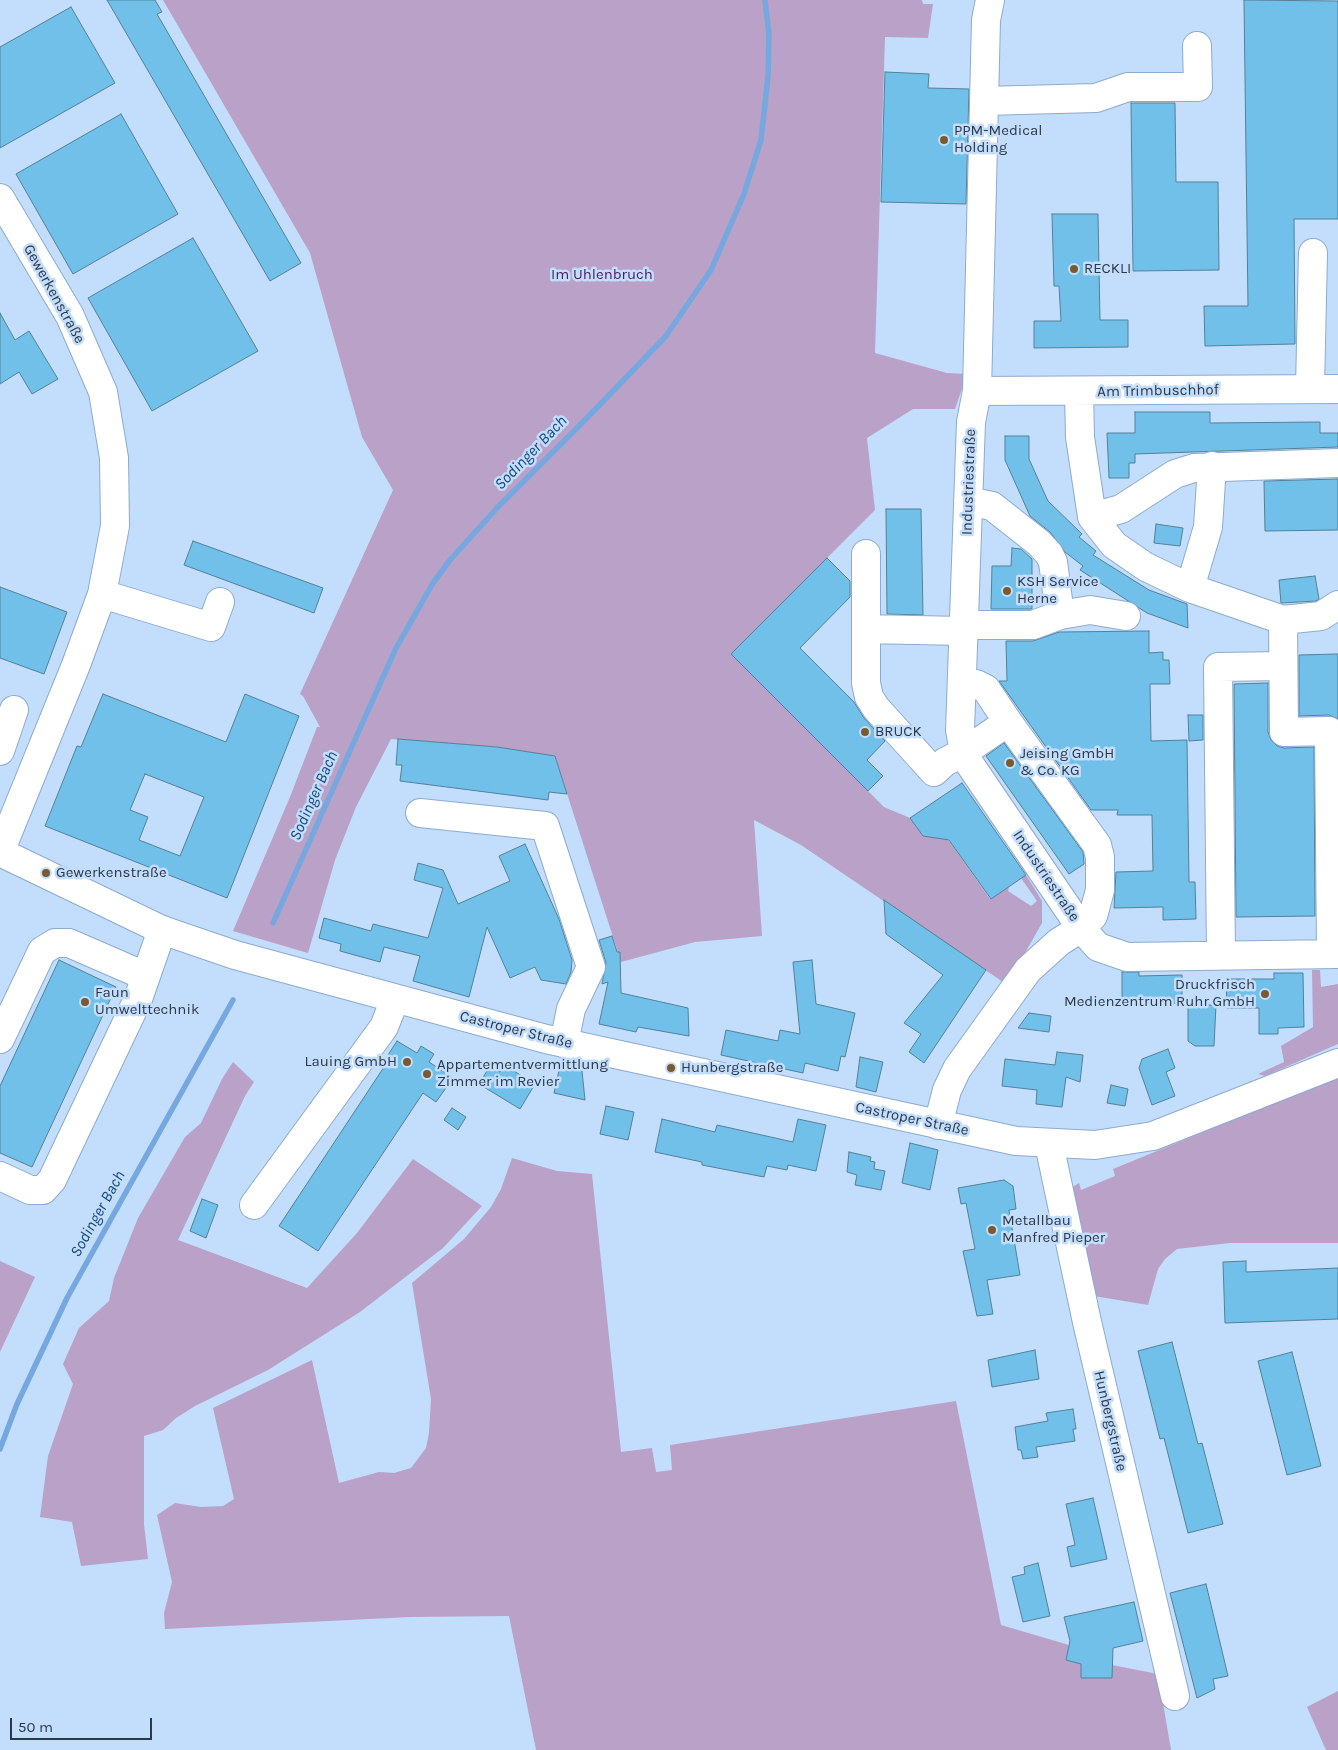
<!DOCTYPE html>
<html>
<head>
<meta charset="utf-8">
<style>
	body { margin:0 }
	#map { position:relative; width:1338px; height:1750px; overflow:hidden; background:#c3ddfc; font-family:Karla,sans-serif }
	canvas { display:block }
	.scale { position:absolute; left:10px; top:1718px; width:142px; height:22px; box-sizing:border-box; border:2px solid #2b3847; border-top:0; padding-left:6px; font-size:15px; line-height:18px; white-space:nowrap; color:#2b3847; -webkit-text-stroke:4px #c3ddfc; paint-order:stroke }
</style>
</head>
<body>
<div id="map">
<canvas width="1338" height="1750"></canvas>
<div class="scale">50 m</div>
</div>
<script>
const ctx = document.querySelector('canvas').getContext('2d');
ctx.lineJoin = 'round';
function fillPath(path, color) { ctx.fillStyle = color; ctx.fill(path, 'evenodd'); }
const toPath = rows => new Path2D(rows.map(r => 'M' + r).join(''));
function trace(path, color, width, dash) { ctx.strokeStyle = color; ctx.lineWidth = width; ctx.lineCap = dash ? 'butt' : 'round'; ctx.setLineDash(dash || []); ctx.stroke(path); }
function drawText(font, color, halo, rows, align = 'center') {
  ctx.font = font + ' Karla,sans-serif'; ctx.lineWidth = 5; ctx.setLineDash([]); ctx.textBaseline = 'middle'; ctx.strokeStyle = halo; ctx.fillStyle = color; for (const [text, x, y, turn = 0] of rows) {
    ctx.save(); ctx.translate(x, y); ctx.rotate((+turn || 0) * Math.PI / 180); ctx.textAlign = isNaN(turn) ? turn : align; if (halo) ctx.strokeText(text, 0, 0); ctx.fillText(text, 0, 0); ctx.restore();
  }
}
const green = toPath([
	[163,0,922,0,923,4,933,4,928,38,885,37,875,353,947,373,967,374,955,409,913,409,867,438,875,510,731,654,884,807,910,818,923,836,946,839,950,842,990,899,1009,887,1008,891,1031,906,1037,901,1021,878,1026,875,1042,901,1042,923,1026,951,1003,982,801,845,754,820,762,936,695,942,621,962,555,756,497,747,391,739,356,807,335,860,308,953,233,931,290,797,317,727,320,727,303,696,300,694,393,490,362,437,310,253],
	[1312,970,1320,970,1321,987,1338,984,1338,1044,1265,1076,1258,1074,1284,1062,1281,1046,1313,1027],
	[233,1062,254,1082,245,1096,178,1240,307,1288,357,1233,413,1159,482,1206,443,1248,360,1312,268,1370,195,1406,176,1418,163,1430,144,1436,144,1524,148,1559,81,1566,72,1522,40,1517,48,1456,73,1384,63,1364,79,1328,109,1301,114,1278,138,1218,185,1137,201,1123,222,1079],
	[1338,1077,1338,1243,1230,1243,1177,1249,1165,1259,1158,1269,1148,1305,1094,1296,1071,1188,1079,1183,1081,1190,1115,1176,1113,1169],
	[512,1158,557,1171,592,1174,621,1452,652,1448,656,1472,672,1470,670,1445,956,1401,1001,1625,1069,1645,1066,1660,1089,1665,1089,1670,1081,1670,1082,1678,1112,1678,1112,1665,1158,1674,1171,1750,536,1750,509,1616,410,1617,165,1629,164,1613,172,1582,157,1515,175,1503,201,1507,223,1506,234,1499,213,1408,312,1360,339,1483,379,1472,394,1473,411,1468,426,1448,429,1433,431,1399,412,1283,464,1239,491,1207,501,1189],
	[0,1261,35,1277,0,1352],
	[1338,1691,1338,1750,1326,1750,1307,1707]
]);
const stream = toPath([
	[273,923,396,648,433,583,450,560,497,508,589,416,666,336,711,270,744,194,761,140,768,76,769,35,765,0],
	[0,1449,17,1404,67,1298,233,1000]
]);
const building = toPath([
	[107,0,155,0,162,12,157,14,301,263,270,281,107,0],
	[1244,0,1338,1,1338,219,1294,219,1295,344,1205,346,1204,306,1248,306,1244,0],
	[71,7,115,83,0,148,0,47,71,7],
	[885,72,929,74,928,88,969,89,966,204,881,202,885,72],
	[1131,103,1175,103,1176,182,1218,182,1219,270,1133,271,1131,103],
	[121,114,178,214,73,274,16,174,121,114],
	[1052,214,1098,214,1100,320,1128,320,1128,347,1034,348,1034,321,1061,321,1059,286,1054,286,1052,214],
	[193,238,258,351,152,411,88,298,193,238],
	[0,313,15,340,29,331,58,379,32,394,19,372,0,384,0,313],
	[1135,412,1210,412,1210,423,1320,422,1320,433,1338,433,1338,447,1135,454,1135,463,1129,463,1129,478,1109,478,1107,433,1135,433,1135,412],
	[1005,436,1029,436,1029,459,1048,501,1082,534,1079,537,1096,551,1093,555,1149,590,1187,604,1188,628,1147,613,1080,570,1083,566,1065,552,1050,532,1030,516,1005,460,1005,436],
	[1338,479,1338,530,1265,531,1264,481,1338,479],
	[886,509,921,509,923,615,887,614,886,509],
	[1156,524,1183,528,1180,546,1154,543,1156,524],
	[193,541,323,588,314,613,184,565,193,541],
	[1012,548,1021,549,1032,559,1032,609,991,609,992,566,1011,566,1012,548],
	[827,558,850,581,850,597,800,648,854,702,864,718,885,741,867,760,883,776,868,791,731,654,827,558],
	[1315,576,1319,599,1316,601,1281,603,1279,580,1315,576],
	[0,587,67,612,44,674,0,658,0,587],
	[1149,631,1149,653,1163,652,1163,660,1169,660,1170,684,1150,684,1151,741,1187,740,1189,882,1195,882,1196,919,1163,920,1163,907,1114,908,1116,872,1153,871,1152,815,1117,815,1118,810,1091,810,999,681,1007,681,1006,641,1033,641,1059,632,1149,631],
	[1338,654,1338,719,1329,715,1299,716,1299,655,1338,654],
	[1268,683,1268,732,1271,740,1277,746,1284,748,1314,747,1315,916,1236,917,1234,684,1268,683],
	[103,694,226,742,245,694,299,716,227,898,45,826,77,746,81,747,103,694],
	[145,774,204,797,180,856,139,840,148,817,130,810,145,774],
	[1188,715,1203,715,1203,740,1189,741,1188,715],
	[398,739,497,747,555,756,567,794,549,792,548,800,400,781,402,765,396,765,398,739],
	[1004,743,1083,852,1084,864,1069,874,986,756,1004,743],
	[962,783,1026,875,991,899,949,840,923,836,910,818,962,783],
	[525,844,559,919,572,960,571,972,566,984,541,980,535,967,510,978,487,927,469,997,413,981,420,956,384,947,380,962,340,951,341,944,319,938,324,918,371,931,373,924,428,938,443,888,414,880,418,863,443,870,458,904,510,881,499,856,525,844],
	[884,900,986,970,924,1063,909,1052,921,1034,904,1023,943,975,886,934,884,900],
	[612,936,617,952,620,952,621,993,688,1008,689,1036,638,1027,636,1032,599,1024,608,982,602,984,606,963,599,940,612,936],
	[59,960,116,987,32,1167,0,1153,0,1086,59,960],
	[812,960,816,1004,855,1013,845,1057,841,1056,838,1071,805,1063,803,1073,721,1055,726,1030,778,1041,780,1030,800,1034,793,962,812,960],
	[1122,972,1139,972,1139,976,1182,975,1182,1003,1122,1004,1122,972],
	[1274,973,1303,973,1304,1027,1278,1028,1278,1034,1259,1034,1259,1008,1227,1008,1226,979,1274,979,1274,973],
	[1188,1005,1216,1005,1214,1046,1195,1046,1188,1041,1188,1005],
	[1029,1013,1051,1016,1049,1032,1018,1028,1029,1013],
	[397,1041,417,1053,421,1046,434,1054,429,1062,453,1078,436,1102,423,1093,318,1251,279,1226,384,1067,381,1066,397,1041],
	[1168,1049,1175,1068,1166,1072,1175,1096,1152,1105,1139,1068,1142,1059,1168,1049],
	[1057,1052,1083,1055,1080,1082,1066,1077,1062,1107,1036,1104,1037,1090,1002,1086,1005,1059,1055,1065,1057,1052],
	[860,1057,883,1062,876,1092,856,1087,860,1057],
	[504,1065,535,1084,520,1109,479,1084,490,1066,500,1072,504,1065],
	[560,1066,582,1071,585,1100,554,1093,560,1066],
	[1111,1085,1128,1089,1125,1106,1107,1103,1111,1085],
	[606,1106,634,1112,628,1140,600,1134,606,1106],
	[452,1108,466,1117,458,1130,444,1120,452,1108],
	[662,1119,715,1132,717,1125,793,1142,798,1119,826,1125,816,1171,788,1165,787,1170,767,1166,764,1177,702,1165,702,1162,655,1152,662,1119],
	[910,1143,938,1150,930,1190,902,1183,910,1143],
	[849,1152,871,1157,870,1161,875,1162,874,1169,885,1171,881,1190,855,1185,857,1175,847,1172,849,1152],
	[1004,1180,1013,1186,1016,1209,1009,1210,1020,1275,987,1280,993,1314,977,1316,963,1251,975,1249,966,1203,961,1204,958,1188,1004,1180],
	[202,1199,218,1205,206,1238,190,1231,202,1199],
	[1246,1261,1246,1272,1338,1268,1338,1319,1225,1323,1223,1262,1246,1261],
	[1172,1342,1198,1444,1202,1443,1223,1524,1188,1533,1164,1438,1160,1439,1138,1351,1172,1342],
	[1035,1350,1039,1379,992,1387,988,1360,1035,1350],
	[1292,1352,1321,1466,1287,1475,1258,1361,1292,1352],
	[1073,1409,1076,1429,1073,1429,1075,1441,1036,1447,1038,1457,1023,1459,1021,1450,1018,1450,1015,1427,1048,1421,1046,1413,1073,1409],
	[1093,1498,1107,1559,1071,1567,1067,1547,1075,1545,1066,1504,1093,1498],
	[1038,1563,1050,1616,1023,1622,1012,1577,1025,1574,1024,1567,1038,1563],
	[1206,1584,1228,1676,1213,1679,1215,1689,1197,1698,1170,1593,1206,1584],
	[1134,1602,1143,1641,1113,1648,1112,1678,1081,1678,1081,1664,1066,1660,1070,1641,1064,1617,1134,1602]
]);
const minor = toPath([
	[990,0,986,20,977,391,971,422,960,730,964,752,969,763,1081,928,1098,947,1127,957,1338,954],
	[984,101,1096,98,1128,87,1198,87,1197,46],
	[0,198,70,316,103,392,114,458,115,526,102,594,76,665,0,852],
	[1310,389,1313,253],
	[977,391,1338,389],
	[1079,392,1080,437,1092,517,1114,545,1146,567,1190,588,1283,620,1321,616,1338,605],
	[968,501,992,506,1039,543,1049,554,1053,562,1060,615],
	[1092,517,1121,509,1175,474,1194,468,1338,463],
	[866,554,866,683,869,697,876,708,934,772,945,762,964,752,1008,722,1097,845,1100,857,1100,890,1093,916,1081,928,1059,942,1028,970,957,1069,947,1090,938,1125],
	[1190,588,1208,527,1212,466],
	[102,594,211,627,220,602],
	[1283,620,1284,732,1329,731,1331,954],
	[964,625,1033,625,1060,615,1090,610,1126,616],
	[866,629,963,631],
	[962,682,976,684,986,689,1008,722],
	[0,751,14,710],
	[420,813,545,826,591,967,571,1009,564,1043],
	[1221,955,1218,667,1283,666],
	[0,1039,42,951,55,943,69,943,145,976],
	[1049,1144,1087,1322,1175,1696],
	[0,1176,30,1190,43,1190,52,1180,138,999,162,930],
	[254,1205,384,1027,395,999]
]);
const major = toPath([
	[0,852,162,930,235,955,546,1039,1016,1141,1095,1145,1153,1136,1338,1063]
]);
const markers = [
	[944,140,5,"#7a5a30"],
	[1074,269,5,"#7a5a30"],
	[1007,591,5,"#7a5a30"],
	[865,732,5,"#7a5a30"],
	[1010,763,5,"#7a5a30"],
	[46,873,5,"#7a5a30"],
	[1265,994,5,"#7a5a30"],
	[85,1002,5,"#7a5a30"],
	[407,1062,5,"#7a5a30"],
	[671,1068,5,"#7a5a30"],
	[427,1074,5,"#7a5a30"],
	[992,1230,5,"#7a5a30"]
];
const poiNames = [
	["PPM-Medical",954,131],
	["Holding",954,148],
	["RECKLI",1084,269],
	["KSH Service",1017,582],
	["Herne",1017,599],
	["BRUCK",875,732],
	["Jeising GmbH",1020,754],
	["& Co. KG",1020,771],
	["Gewerkenstraße",56,873],
	["Druckfrisch",1255,985,"right"],
	["Medienzentrum Ruhr GmbH",1255,1002,"right"],
	["Faun",95,993],
	["Umwelttechnik",95,1010],
	["Lauing GmbH",397,1062,"right"],
	["Appartementvermittlung",437,1065],
	["Zimmer im Revier",437,1082],
	["Hunbergstraße",681,1068],
	["Metallbau",1002,1221],
	["Manfred Pieper",1002,1238]
];
const parkNames = [
	["Im Uhlenbruch",602,275]
];
const streetNames = [
	["Gewerkenstraße",54,294,61],
	["Am Trimbuschhof",1158,391,-1],
	["Industriestraße",969,482,-88],
	["Industriestraße",1046,876,56],
	["Castroper Straße",516,1030,14],
	["Castroper Straße",912,1119,12],
	["Hunbergstraße",1110,1421,77]
];
const waterNames = [
	["Sodinger Bach",531,453,-46],
	["Sodinger Bach",314,796,-66],
	["Sodinger Bach",98,1214,-61]
];
fillPath(green, '#b9a1c7');
trace(stream, '#76a7df', 5.5);
fillPath(building, '#71c0e9');
trace(building, '#528199', 1);
trace(minor, '#8cabd0', 30);
trace(major, '#8cabd0', 30);
trace(minor, '#fff', 28);
trace(major, '#fff', 28);
for (const [x, y, r, color] of markers) { const dot = new Path2D(); dot.arc(x, y, r, 0, 2 * Math.PI); ctx.fillStyle = color; ctx.fill(dot); trace(dot, '#c3ddfc', 2); }
drawText('15px', '#2b3847', '#c3ddfc', poiNames, 'left');
drawText('15px', '#4a1862', '#c3ddfc', parkNames);
drawText('15px', '#2b3847', '#c3ddfc', streetNames);
drawText('italic 16px', '#15477b', '#c3ddfc', waterNames);
</script>
</body>
</html>
